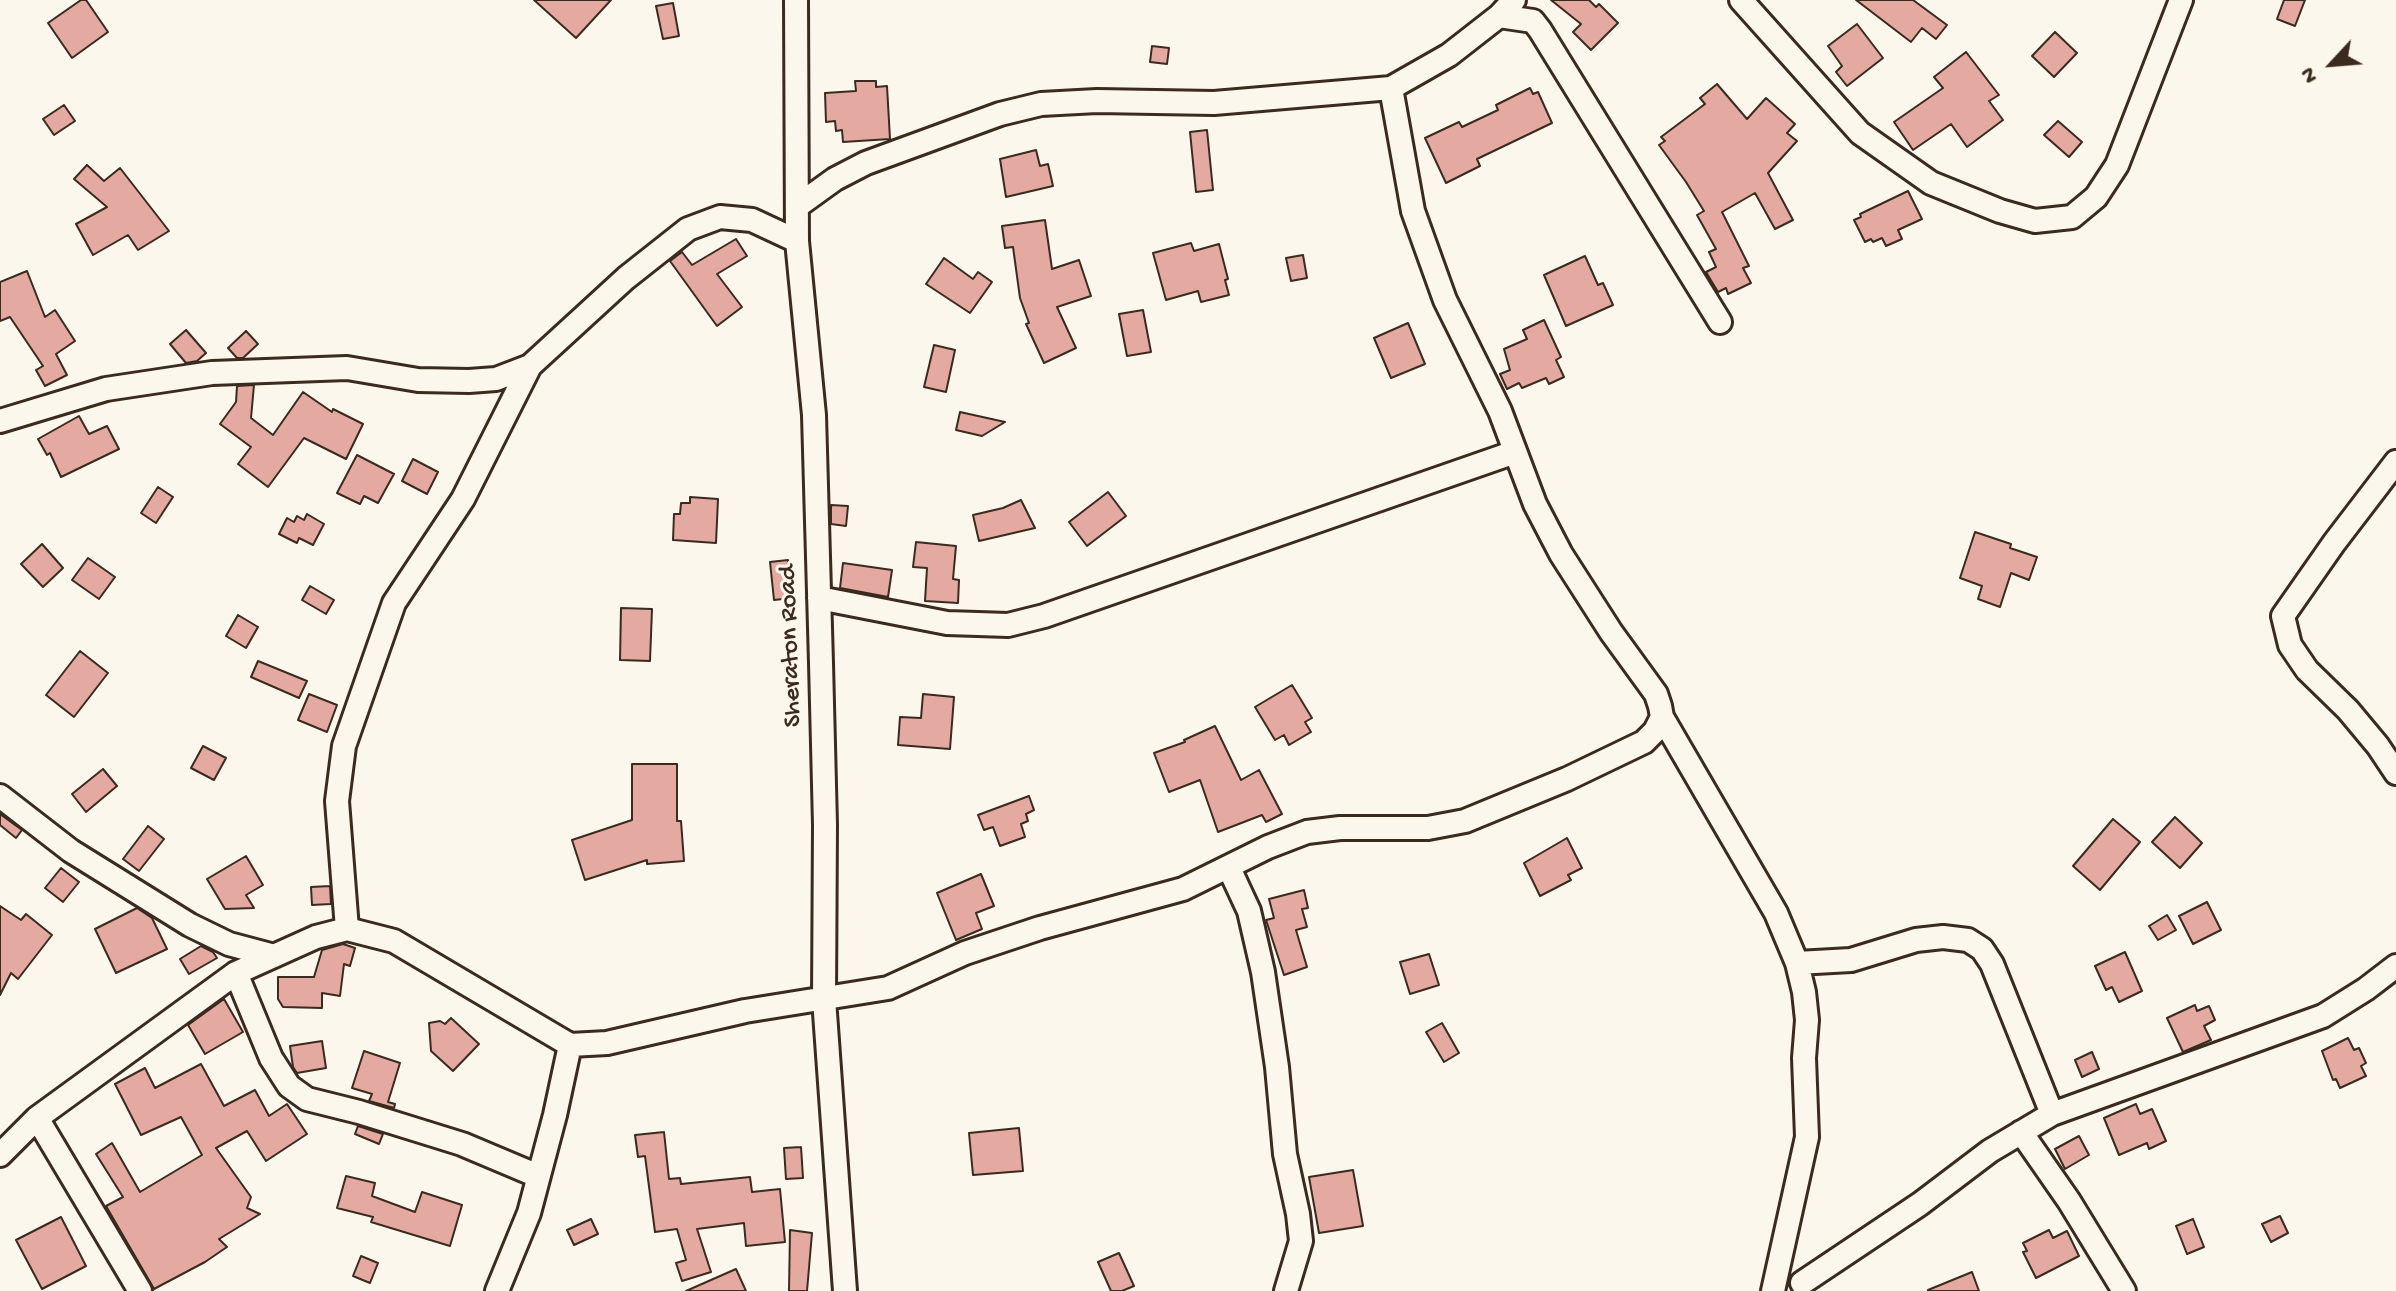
<!DOCTYPE html>
<html>
<head>
<meta charset="utf-8">
<style>
	body { margin:0 }
	#map { position:relative; width:2396px; height:1291px; overflow:hidden; background:#fbf7ec; font-family:"Gochi Hand",sans-serif }
	canvas { display:block }
	.north { position:absolute; left:2292px; top:24px; width:80px; height:80px; -webkit-text-stroke:6px #fbf7ec; paint-order:stroke; rotate:244deg; font-size:22px; font-weight:700; line-height:32px; text-align:center; color:#3b2a1e }
	.north::after { content:''; display:block; margin:auto; width:28px; height:36px; background:#3b2a1e; clip-path:polygon(50% 0,100% 100%,50% 72%,0 100%) }
</style>
</head>
<body>
<div id="map">
<canvas width="2396" height="1291"></canvas>
<div class="north">N</div>
</div>
<script>
const ctx = document.querySelector('canvas').getContext('2d');
ctx.lineJoin = 'round';
function fillPath(path, color) { ctx.fillStyle = color; ctx.fill(path, 'evenodd'); }
const toPath = rows => new Path2D(rows.map(r => 'M' + r).join(''));
function trace(path, color, width, dash) { ctx.strokeStyle = color; ctx.lineWidth = width; ctx.lineCap = dash ? 'butt' : 'round'; ctx.setLineDash(dash || []); ctx.stroke(path); }
function drawText(font, color, halo, rows, align = 'center') {
  ctx.font = font + ' "Gochi Hand",sans-serif'; ctx.lineWidth = 6; ctx.setLineDash([]); ctx.textBaseline = 'middle'; ctx.strokeStyle = halo; ctx.fillStyle = color; for (const [text, x, y, turn = 0] of rows) {
    ctx.save(); ctx.translate(x, y); ctx.rotate((+turn || 0) * Math.PI / 180); ctx.textAlign = isNaN(turn) ? turn : align; if (halo) ctx.strokeText(text, 0, 0); ctx.fillText(text, 0, 0); ctx.restore();
  }
}
const building = toPath([
	[81,0,86,0,108,32,72,58,48,23,81,0],
	[534,0,611,0,576,38,534,0],
	[1551,0,1589,0,1596,7,1599,4,1618,23,1591,50,1573,32,1581,24,1551,0],
	[1856,0,1913,0,1947,25,1936,39,1922,28,1911,42,1856,0],
	[2284,0,2305,0,2295,26,2277,19,2284,0],
	[673,3,679,36,663,39,656,6,673,3],
	[1857,24,1883,58,1847,86,1836,72,1842,66,1828,46,1857,24],
	[2055,32,2077,53,2054,77,2032,56,2055,32],
	[1152,46,1169,48,1167,64,1150,62,1152,46],
	[1966,52,1999,95,1989,101,2003,120,1967,147,1951,124,1913,150,1894,122,1943,88,1934,77,1966,52],
	[855,81,876,81,876,87,887,86,890,139,843,142,842,130,836,131,835,121,826,122,825,93,856,91,855,81],
	[1717,84,1747,119,1766,98,1795,124,1787,133,1797,141,1768,173,1793,220,1775,229,1755,193,1722,212,1749,266,1743,268,1751,283,1728,294,1726,288,1718,292,1706,272,1716,267,1709,252,1716,249,1697,215,1704,211,1686,182,1659,145,1665,141,1661,137,1705,104,1700,98,1717,84],
	[1530,88,1533,94,1538,92,1552,123,1477,159,1480,166,1446,183,1425,138,1459,122,1462,127,1498,110,1496,105,1530,88],
	[64,105,75,121,54,135,43,119,64,105],
	[2058,121,2082,142,2069,157,2044,135,2058,121],
	[1207,130,1213,190,1196,192,1190,132,1207,130],
	[1036,150,1040,166,1048,164,1053,186,1006,197,1000,159,1036,150],
	[87,165,104,181,120,168,169,231,138,250,128,235,93,255,76,224,107,207,74,179,87,165],
	[1908,191,1922,219,1898,230,1902,239,1886,246,1882,238,1873,242,1871,239,1865,242,1854,220,1861,217,1860,214,1908,191],
	[1045,220,1052,269,1079,260,1091,296,1057,307,1076,348,1044,363,1026,324,1029,323,1020,298,1013,247,1005,248,1002,226,1045,220],
	[736,239,747,256,717,274,742,307,717,326,670,261,682,252,692,265,736,239],
	[1191,243,1194,251,1219,244,1228,279,1225,280,1229,295,1201,302,1198,291,1166,300,1153,253,1191,243],
	[1303,255,1307,278,1291,281,1286,258,1303,255],
	[1585,256,1598,285,1603,283,1613,305,1566,326,1544,275,1585,256],
	[944,258,973,279,978,272,992,282,970,313,926,284,944,258],
	[27,271,45,317,55,310,75,341,56,354,67,375,45,386,36,370,43,366,10,317,0,321,0,282,27,271],
	[1143,310,1151,352,1127,356,1119,314,1143,310],
	[1544,320,1561,357,1556,360,1564,377,1549,384,1546,378,1522,388,1519,383,1507,389,1500,374,1510,370,1504,349,1527,339,1523,330,1544,320],
	[1408,323,1425,364,1391,378,1374,338,1408,323],
	[186,330,206,353,197,361,186,363,170,344,186,330],
	[246,331,258,344,243,358,237,358,228,348,246,331],
	[934,345,955,350,946,392,924,387,934,345],
	[254,385,251,418,273,435,303,392,332,412,333,409,363,424,346,459,304,438,268,487,238,464,251,447,220,424,236,402,237,386,254,385],
	[960,412,1005,422,982,436,956,430,960,412],
	[79,416,89,434,107,426,119,449,61,477,50,453,47,455,38,439,79,416],
	[357,455,394,474,378,503,364,496,360,504,337,493,357,455],
	[413,459,438,472,427,494,402,481,413,459],
	[158,487,173,497,156,523,141,513,158,487],
	[1108,492,1126,516,1087,546,1069,522,1108,492],
	[690,497,718,499,716,543,673,540,674,514,680,514,681,503,690,503,690,497],
	[1021,500,1035,528,979,541,973,515,1003,508,1021,500],
	[831,505,848,506,846,526,831,524,831,505],
	[307,514,324,524,313,545,299,538,297,543,279,534,287,518,294,522,297,516,304,520,307,514],
	[1975,532,2011,544,2010,548,2037,557,2029,580,2011,573,2000,607,1978,599,1982,586,1960,578,1975,532],
	[916,542,956,546,953,579,959,580,958,603,925,601,927,568,913,567,916,542],
	[42,544,63,568,43,587,21,564,42,544],
	[88,558,115,577,99,599,72,580,88,558],
	[788,560,792,598,774,600,770,562,788,560],
	[843,563,892,570,888,597,840,588,843,563],
	[310,586,334,600,326,614,302,600,310,586],
	[621,608,652,609,650,661,620,660,621,608],
	[238,615,258,627,246,648,226,636,238,615],
	[80,651,108,673,74,717,46,695,80,651],
	[258,661,307,681,299,698,251,677,258,661],
	[1292,685,1312,718,1305,722,1311,732,1289,745,1284,735,1275,740,1255,707,1292,685],
	[309,694,337,705,327,732,298,720,309,694],
	[923,694,954,697,950,749,898,745,900,717,921,718,923,694],
	[1215,726,1241,780,1259,770,1282,814,1266,822,1262,815,1218,832,1200,780,1169,792,1154,753,1185,742,1184,740,1215,726],
	[203,746,226,758,214,780,191,768,203,746],
	[632,764,677,764,677,821,681,821,684,861,647,864,647,860,585,880,572,840,632,820,632,764],
	[103,769,117,786,86,812,72,794,103,769],
	[1029,796,1034,810,1026,814,1028,821,1021,824,1025,837,1000,846,993,827,984,830,978,815,1029,796],
	[0,814,22,830,16,838,0,825,0,814],
	[2175,817,2202,843,2180,868,2152,842,2175,817],
	[2113,819,2140,842,2100,890,2073,866,2113,819],
	[148,826,164,839,139,871,123,859,148,826],
	[1567,838,1582,868,1568,875,1571,880,1540,896,1524,863,1567,838],
	[246,856,263,885,246,895,254,908,225,909,207,879,246,856],
	[61,868,79,882,63,902,45,888,61,868],
	[981,874,994,906,976,913,982,929,956,940,937,893,981,874],
	[330,886,331,904,312,905,311,887,330,886],
	[1304,890,1308,908,1302,909,1307,927,1296,930,1307,967,1284,975,1266,920,1274,918,1269,899,1304,890],
	[2207,902,2221,930,2193,944,2179,916,2207,902],
	[0,906,21,920,26,914,52,935,18,979,11,973,0,995,0,906],
	[137,908,152,918,167,949,116,973,95,929,137,908],
	[2167,915,2176,930,2158,940,2149,926,2167,915],
	[343,944,355,948,350,966,344,964,340,996,322,993,322,1008,283,1007,278,999,278,977,314,977,322,950,343,944],
	[201,946,213,952,217,958,189,974,180,959,201,946],
	[2125,952,2142,991,2119,1002,2112,987,2106,990,2095,966,2125,952],
	[1429,954,1439,985,1410,994,1400,962,1429,954],
	[224,999,243,1032,205,1054,188,1025,224,999],
	[2195,1005,2197,1011,2209,1006,2215,1020,2204,1026,2211,1040,2183,1052,2167,1018,2195,1005],
	[451,1018,479,1044,453,1071,431,1051,429,1023,440,1021,445,1024,451,1018],
	[1442,1023,1459,1053,1444,1062,1426,1032,1442,1023],
	[2348,1038,2354,1050,2359,1048,2366,1063,2361,1066,2366,1076,2340,1088,2336,1079,2333,1080,2322,1051,2348,1038],
	[322,1041,326,1068,297,1073,293,1067,290,1046,322,1041],
	[364,1051,400,1063,388,1102,395,1104,394,1108,369,1101,372,1094,352,1088,364,1051],
	[2092,1052,2099,1069,2082,1077,2075,1060,2092,1052],
	[201,1064,224,1106,255,1090,269,1116,287,1104,307,1134,266,1161,247,1131,216,1148,251,1197,247,1208,260,1214,219,1239,227,1247,205,1262,154,1289,106,1206,123,1197,96,1154,112,1143,140,1192,202,1155,181,1117,141,1135,115,1084,145,1068,155,1088,201,1064],
	[2136,1104,2140,1114,2152,1109,2166,1141,2149,1149,2147,1143,2119,1155,2104,1118,2136,1104],
	[358,1126,383,1134,379,1144,355,1134,358,1126],
	[1019,1128,1023,1171,973,1175,969,1133,1019,1128],
	[664,1132,669,1179,680,1178,681,1184,750,1177,752,1192,780,1189,785,1242,746,1246,744,1223,697,1229,711,1272,682,1281,676,1263,686,1260,677,1229,655,1232,645,1156,638,1157,635,1135,664,1132],
	[2079,1136,2089,1155,2065,1169,2055,1149,2079,1136],
	[801,1147,803,1178,786,1179,784,1148,801,1147],
	[1353,1170,1363,1226,1319,1233,1309,1177,1353,1170],
	[346,1176,375,1183,372,1196,415,1212,422,1192,462,1205,450,1246,371,1222,373,1217,337,1208,346,1176],
	[2280,1216,2288,1233,2271,1242,2262,1224,2280,1216],
	[61,1217,86,1266,42,1289,16,1240,61,1217],
	[591,1219,598,1234,574,1245,567,1230,591,1219],
	[2193,1219,2204,1247,2187,1254,2176,1226,2193,1219],
	[790,1230,812,1233,807,1291,789,1291,790,1230],
	[2049,1230,2053,1238,2067,1231,2079,1256,2036,1278,2023,1252,2027,1251,2023,1243,2049,1230],
	[1119,1253,1134,1286,1122,1291,1111,1291,1098,1262,1119,1253],
	[361,1256,378,1263,370,1283,353,1276,361,1256],
	[736,1269,746,1291,686,1291,736,1269],
	[1972,1272,1979,1291,1928,1291,1928,1290,1972,1272]
]);
const minor = toPath([
	[796,0,797,241,814,415,821,663,825,825,824,999,845,1291],
	[1741,0,1860,133,1931,183,2000,211,2035,221,2072,217,2096,197,2117,165,2181,0],
	[1499,16,1533,21,1540,30,1720,322],
	[799,205,835,179,866,163,1000,114,1041,104,1097,101,1214,103,1391,88,1449,55,1499,16,1514,0],
	[0,421,106,389,212,373,347,368,418,380,469,381,496,379,530,366,626,278,688,229,720,217,752,220,797,241],
	[2396,462,2334,543,2283,616,2290,645,2307,670,2348,710,2378,746,2396,773],
	[819,598,947,623,1008,625,1044,616,1515,452],
	[1662,717,1776,913,1797,963,1804,992,1807,1020,1804,1058,1807,1137,1773,1291],
	[0,796,71,851,190,925,229,944,274,956],
	[1229,868,1249,911,1263,972,1277,1067,1285,1154,1298,1214,1301,1241,1286,1291],
	[347,929,337,801,344,746,394,603,463,499,530,366],
	[1797,963,1851,960,1916,940,1943,937,1968,940,1982,949,1992,964,2052,1114],
	[236,973,271,1058,289,1086,307,1099,359,1112,462,1144,538,1176],
	[37,1118,140,1291],
	[2021,1132,2069,1201,2124,1291],
	[0,1155,37,1118,236,973,316,937,347,929,394,941,570,1045,607,1043,745,1011,888,988,965,953,1040,928,1183,889,1268,847,1307,832,1340,828,1428,828,1465,821,1567,779,1644,742,1655,731,1662,717,1660,706,1656,694,1611,632,1561,554,1535,504,1500,411,1445,300,1413,211,1391,88],
	[1802,1283,1920,1204,1990,1151,2052,1114,2323,1016,2366,989,2396,966],
	[497,1291,529,1213,555,1115,570,1045]
]);
const streetNames = [
	["Sheraton Road",792,646,-92]
];
fillPath(building, '#e4aaa1');
trace(building, '#3b2a1e', 2);
trace(minor, '#3b2a1e', 28);
trace(minor, '#fbf7ec', 22);
drawText('26px', '#3b2a1e', '#fbf7ec', streetNames);
</script>
</body>
</html>
